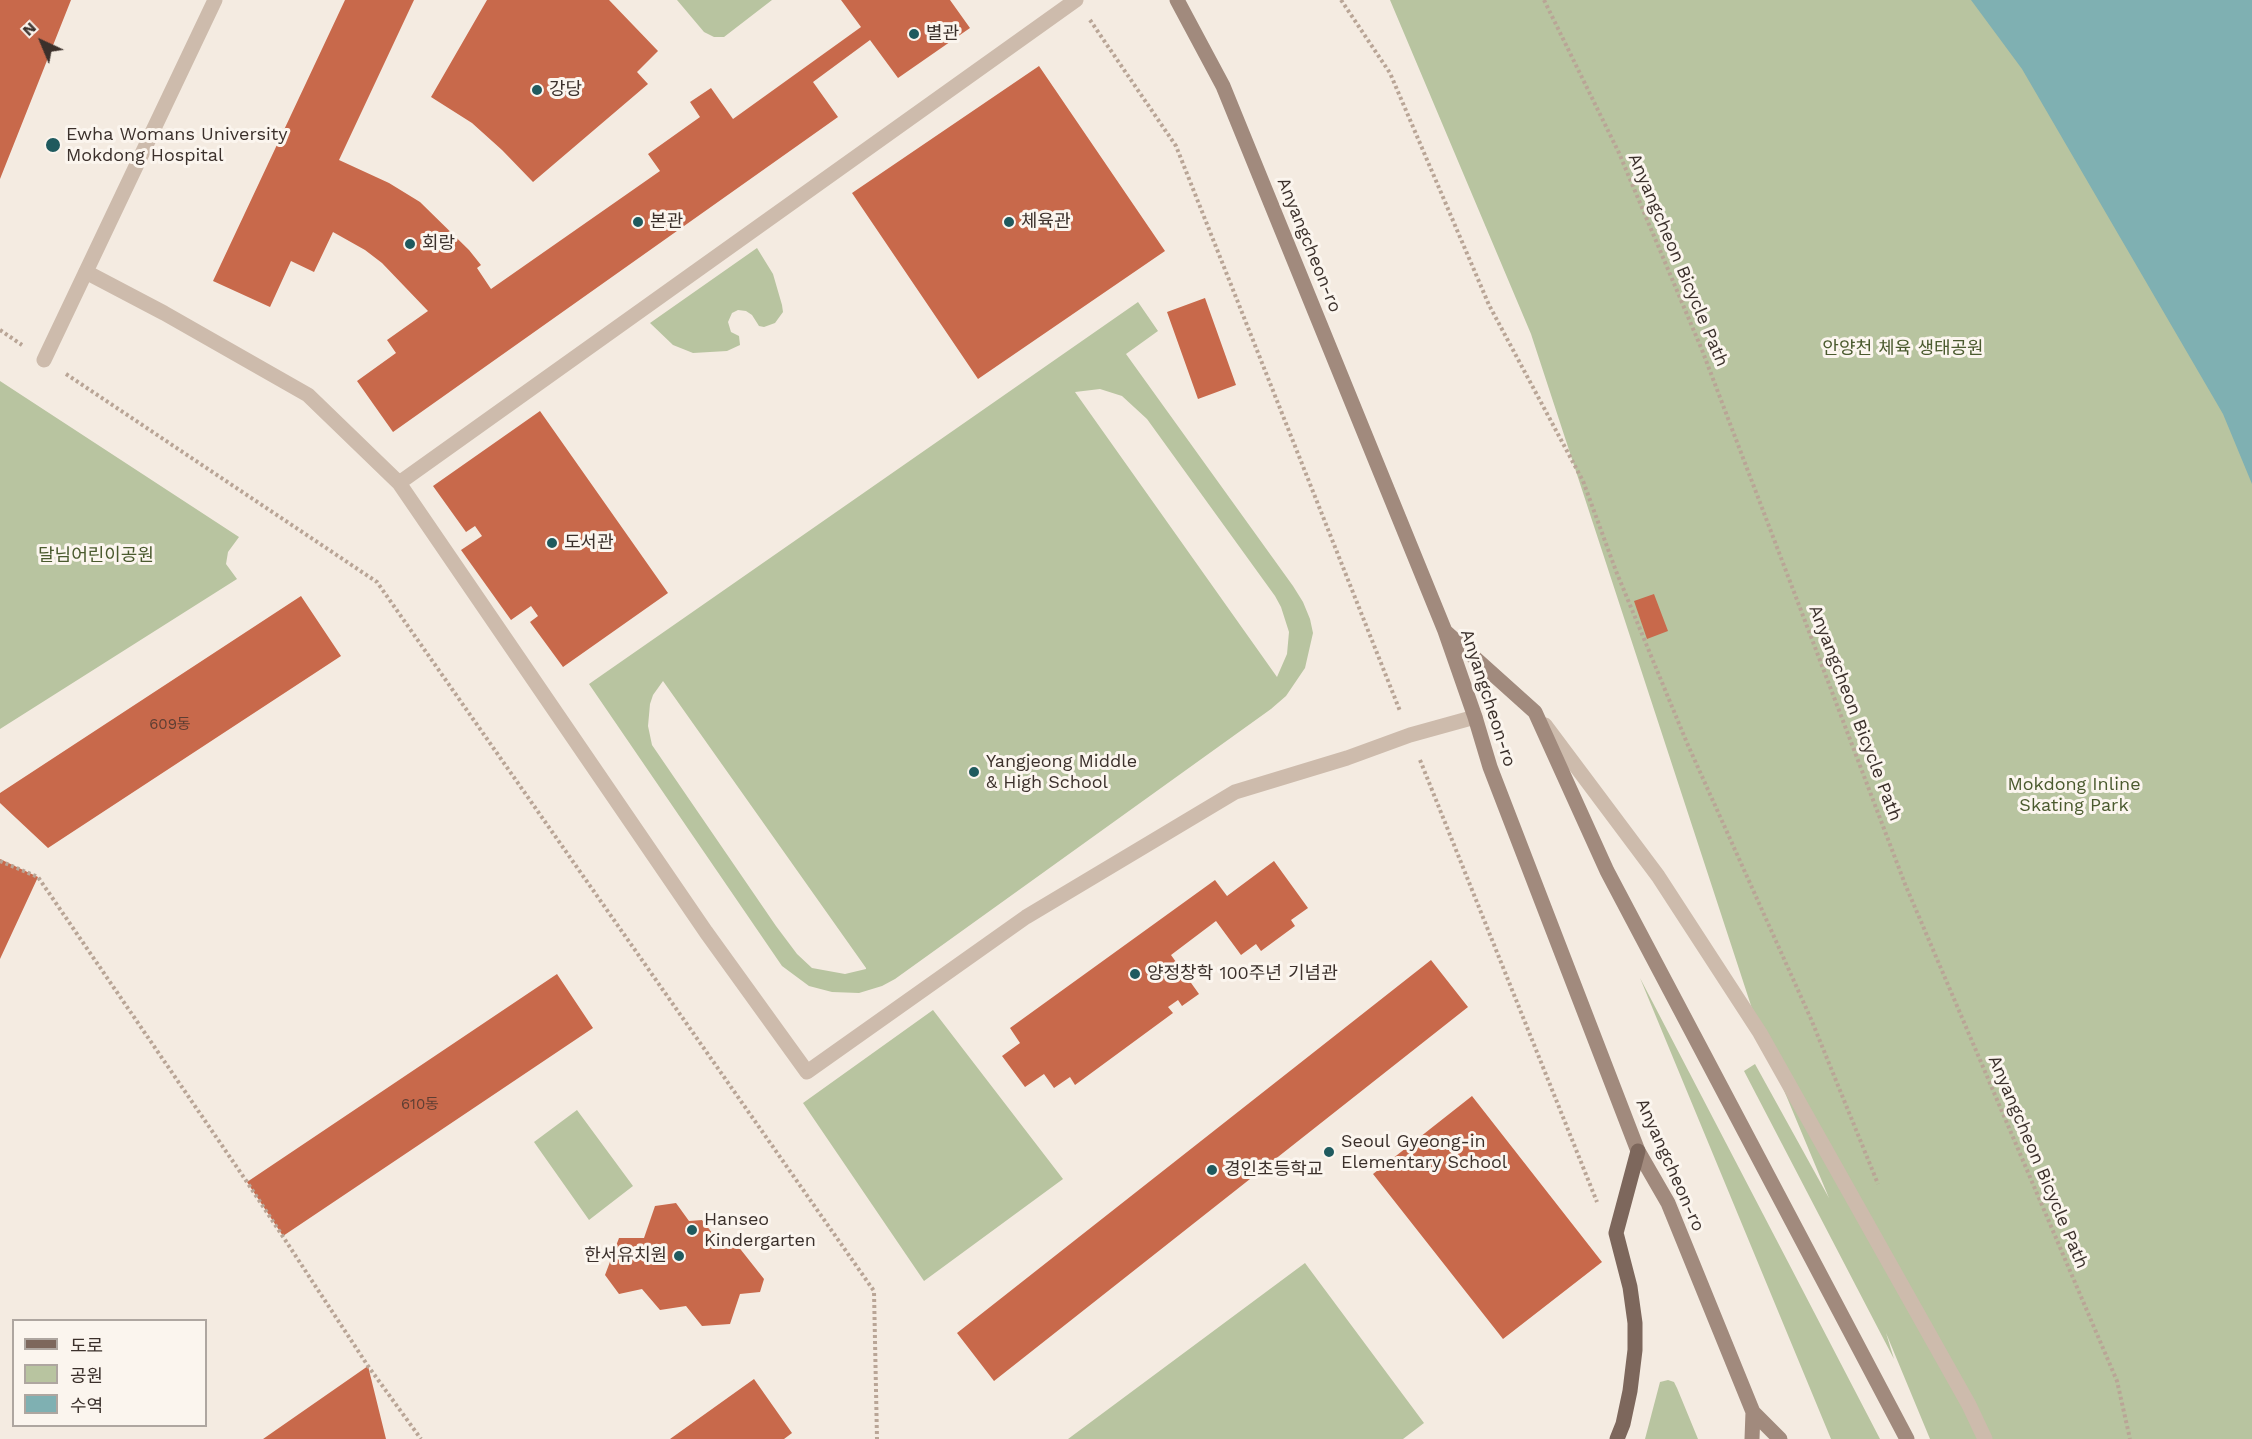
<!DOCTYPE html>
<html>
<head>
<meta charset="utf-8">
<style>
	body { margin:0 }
	#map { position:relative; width:2252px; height:1439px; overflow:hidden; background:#f4ebe1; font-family:"Work Sans","Noto Sans KR",sans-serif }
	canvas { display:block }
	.legend { position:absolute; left:12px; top:1319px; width:195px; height:108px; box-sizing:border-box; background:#fbf5ee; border:2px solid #aea6a0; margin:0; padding:8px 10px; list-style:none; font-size:18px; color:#3b302b }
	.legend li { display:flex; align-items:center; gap:12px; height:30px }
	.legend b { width:30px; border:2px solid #aea6a0 }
	.north { position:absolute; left:12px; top:12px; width:60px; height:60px; -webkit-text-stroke:4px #fbf5ee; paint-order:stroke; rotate:316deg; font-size:16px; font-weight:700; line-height:24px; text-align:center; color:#3b302b }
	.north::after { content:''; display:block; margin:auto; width:21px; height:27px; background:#3b302b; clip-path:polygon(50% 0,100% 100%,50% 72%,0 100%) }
</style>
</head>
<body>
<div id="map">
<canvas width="2252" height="1439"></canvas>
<ul class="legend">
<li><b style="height:8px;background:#7d675c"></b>도로</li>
<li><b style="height:16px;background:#b8c4a0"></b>공원</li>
<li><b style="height:16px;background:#7fb0b2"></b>수역</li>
</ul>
<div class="north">N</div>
</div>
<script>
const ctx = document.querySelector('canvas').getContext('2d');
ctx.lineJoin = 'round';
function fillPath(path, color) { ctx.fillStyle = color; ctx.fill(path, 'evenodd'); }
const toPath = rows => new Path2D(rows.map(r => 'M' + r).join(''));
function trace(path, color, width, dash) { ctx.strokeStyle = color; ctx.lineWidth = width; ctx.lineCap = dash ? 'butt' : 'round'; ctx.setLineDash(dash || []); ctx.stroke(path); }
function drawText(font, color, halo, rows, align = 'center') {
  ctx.font = font + ' "Work Sans","Noto Sans KR",sans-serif'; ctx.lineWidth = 6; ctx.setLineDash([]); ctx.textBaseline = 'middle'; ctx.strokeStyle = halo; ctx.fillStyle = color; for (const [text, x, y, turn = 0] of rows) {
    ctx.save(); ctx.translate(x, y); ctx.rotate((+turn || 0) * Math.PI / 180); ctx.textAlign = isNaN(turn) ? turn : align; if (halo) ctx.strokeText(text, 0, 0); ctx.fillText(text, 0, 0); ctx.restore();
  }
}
const green = toPath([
	[677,0,772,0,724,37,714,37,704,32],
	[1390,0,2252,0,2252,1439,1930,1439,1886,1333,1894,1359,1744,1071,1755,1064,1829,1198,1760,1033,1531,334],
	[757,248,773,274,782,305,783,312,775,323,764,327,759,326,752,315,746,311,738,310,732,313,728,322,731,332,739,336,740,345,727,351,693,353,673,345,650,323],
	[1138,302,1158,331,1126,354,1293,586,1303,602,1310,619,1313,633,1305,668,1286,696,1271,709,895,979,882,986,859,993,832,992,809,986,782,966,589,684],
	[1100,389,1122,396,1147,419,1275,596,1281,607,1289,632,1287,654,1277,677,1075,392],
	[663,681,866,968,866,969,845,974,812,968,797,954,776,926,652,745,648,726,650,704,653,695],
	[0,381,239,537,228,552,226,564,237,579,0,729],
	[1640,978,1788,1262,1880,1439,1831,1439],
	[933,1010,1063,1179,924,1281,803,1103],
	[577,1110,633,1186,589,1220,534,1142],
	[1305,1263,1424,1423,1403,1439,1068,1439],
	[1668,1380,1674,1382,1677,1388,1698,1439,1645,1439,1660,1382]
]);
const water = toPath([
	[1971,0,2252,0,2252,484,2223,414,2022,69]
]);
const building = toPath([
	[0,0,71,0,0,179],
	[345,0,414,0,339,160,389,183,420,202,469,250,481,265,477,268,491,289,660,171,648,154,700,117,690,102,711,88,733,119,861,27,841,0,950,0,970,28,898,78,870,40,813,82,838,117,393,432,357,381,396,353,387,340,428,311,382,263,365,250,333,232,314,272,291,261,270,307,213,281],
	[487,0,609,0,658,51,637,72,648,84,533,182,502,150,472,123,431,97],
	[1039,66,1165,251,978,379,852,193],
	[1205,298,1236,385,1198,399,1167,312],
	[540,411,668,593,563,667,530,622,538,616,531,606,511,620,461,550,482,536,475,526,466,532,433,486],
	[1654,594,1668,631,1647,639,1634,601],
	[301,596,341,656,48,848,0,803,0,793],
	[0,859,38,877,0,959],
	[1274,861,1308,908,1291,920,1295,926,1261,951,1256,944,1241,955,1216,921,1171,955,1199,994,1182,1006,1178,1000,1168,1007,1173,1013,1075,1085,1070,1077,1054,1088,1044,1074,1025,1087,1002,1056,1020,1043,1010,1028,1215,880,1227,896],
	[1431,960,1468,1007,994,1381,957,1333],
	[557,974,593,1028,283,1236,247,1182],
	[1472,1096,1602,1262,1503,1339,1373,1174],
	[676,1203,689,1221,702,1220,713,1234,730,1236,764,1279,760,1292,740,1294,730,1324,702,1326,686,1306,660,1310,642,1289,619,1294,605,1275,619,1238,644,1238,655,1206],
	[368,1366,386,1439,263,1439],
	[754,1379,792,1433,784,1439,670,1439]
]);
const path = toPath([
	[1341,0,1390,73,1489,305,1583,481,1616,571,1687,743,1811,1019,1878,1184],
	[1544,0,1619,153,1702,350,1905,884,2117,1381,2130,1439],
	[1090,20,1176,146,1400,711],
	[0,330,22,345],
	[66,374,377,582,874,1291,877,1439],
	[1420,760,1597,1202],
	[0,861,38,877,247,1182,368,1366,421,1439]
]);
const service = toPath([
	[86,272,164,313,308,395,399,483,706,932,807,1072,1026,917,1235,792,1347,758,1410,735,1475,717],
	[399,483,1076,0],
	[1545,725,1658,876,1760,1033,1969,1405,1985,1439]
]);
const pedestrian = toPath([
	[44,360,215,0]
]);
const secondary = toPath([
	[1177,0,1223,86,1445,631,1475,717,1490,767,1638,1151,1668,1203,1753,1412,1752,1439],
	[1446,632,1535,712,1607,871,1907,1439],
	[1753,1412,1780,1439]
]);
const primary = toPath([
	[1617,1439,1623,1424,1630,1391,1635,1350,1635,1323,1630,1287,1616,1233,1638,1151]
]);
const markers = [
	[914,34,6,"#1f5a5e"],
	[537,90,6,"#1f5a5e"],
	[53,145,8,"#1f5a5e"],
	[638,222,6,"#1f5a5e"],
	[1009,222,6,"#1f5a5e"],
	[410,244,6,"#1f5a5e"],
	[552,543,6,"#1f5a5e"],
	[974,772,6,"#1f5a5e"],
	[1135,974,6,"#1f5a5e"],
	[1329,1152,6,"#1f5a5e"],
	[1212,1170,6,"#1f5a5e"],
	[692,1230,6,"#1f5a5e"],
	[679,1256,6,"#1f5a5e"]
];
const numberNames = [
	["609동",170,725],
	["610동",420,1105]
];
const poiNames = [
	["별관",926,34],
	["강당",549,90],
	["Ewha Womans University",66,135],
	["Mokdong Hospital",66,156],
	["본관",650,222],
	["체육관",1021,222],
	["회랑",422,244],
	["도서관",564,543],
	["Yangjeong Middle",986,762],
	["& High School",986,783],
	["양정창학 100주년 기념관",1147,974],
	["Seoul Gyeong-in",1341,1142],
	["Elementary School",1341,1163],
	["경인초등학교",1224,1170],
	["Hanseo",704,1220],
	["Kindergarten",704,1241],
	["한서유치원",667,1256,"right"]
];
const streetNames = [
	["Anyangcheon-ro",1309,245,68],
	["Anyangcheon Bicycle Path",1678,260,67],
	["Anyangcheon-ro",1488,698,72],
	["Anyangcheon Bicycle Path",1855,713,69],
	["Anyangcheon Bicycle Path",2038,1162,67],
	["Anyangcheon-ro",1670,1165,66]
];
const parkNames = [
	["안양천 체육 생태공원",1903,349],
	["달님어린이공원",96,556],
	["Mokdong Inline",2074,785],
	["Skating Park",2074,806]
];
fillPath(green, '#b8c4a0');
fillPath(water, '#7fb0b2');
fillPath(building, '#c8694b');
trace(path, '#b9a596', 4, [3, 3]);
trace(service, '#cdbbac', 15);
trace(pedestrian, '#cdbbac', 15);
trace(secondary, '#a18a7d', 15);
trace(primary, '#7d675c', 15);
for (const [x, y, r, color] of markers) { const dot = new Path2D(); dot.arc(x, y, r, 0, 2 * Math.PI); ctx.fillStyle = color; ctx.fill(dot); trace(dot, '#fbf5ee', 2); }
drawText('15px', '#5e3e33', null, numberNames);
drawText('18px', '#3b302b', '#fbf5ee', poiNames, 'left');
drawText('18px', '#3b302b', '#fbf5ee', streetNames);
drawText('18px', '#4a5a2e', '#fbf5ee', parkNames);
</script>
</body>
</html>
